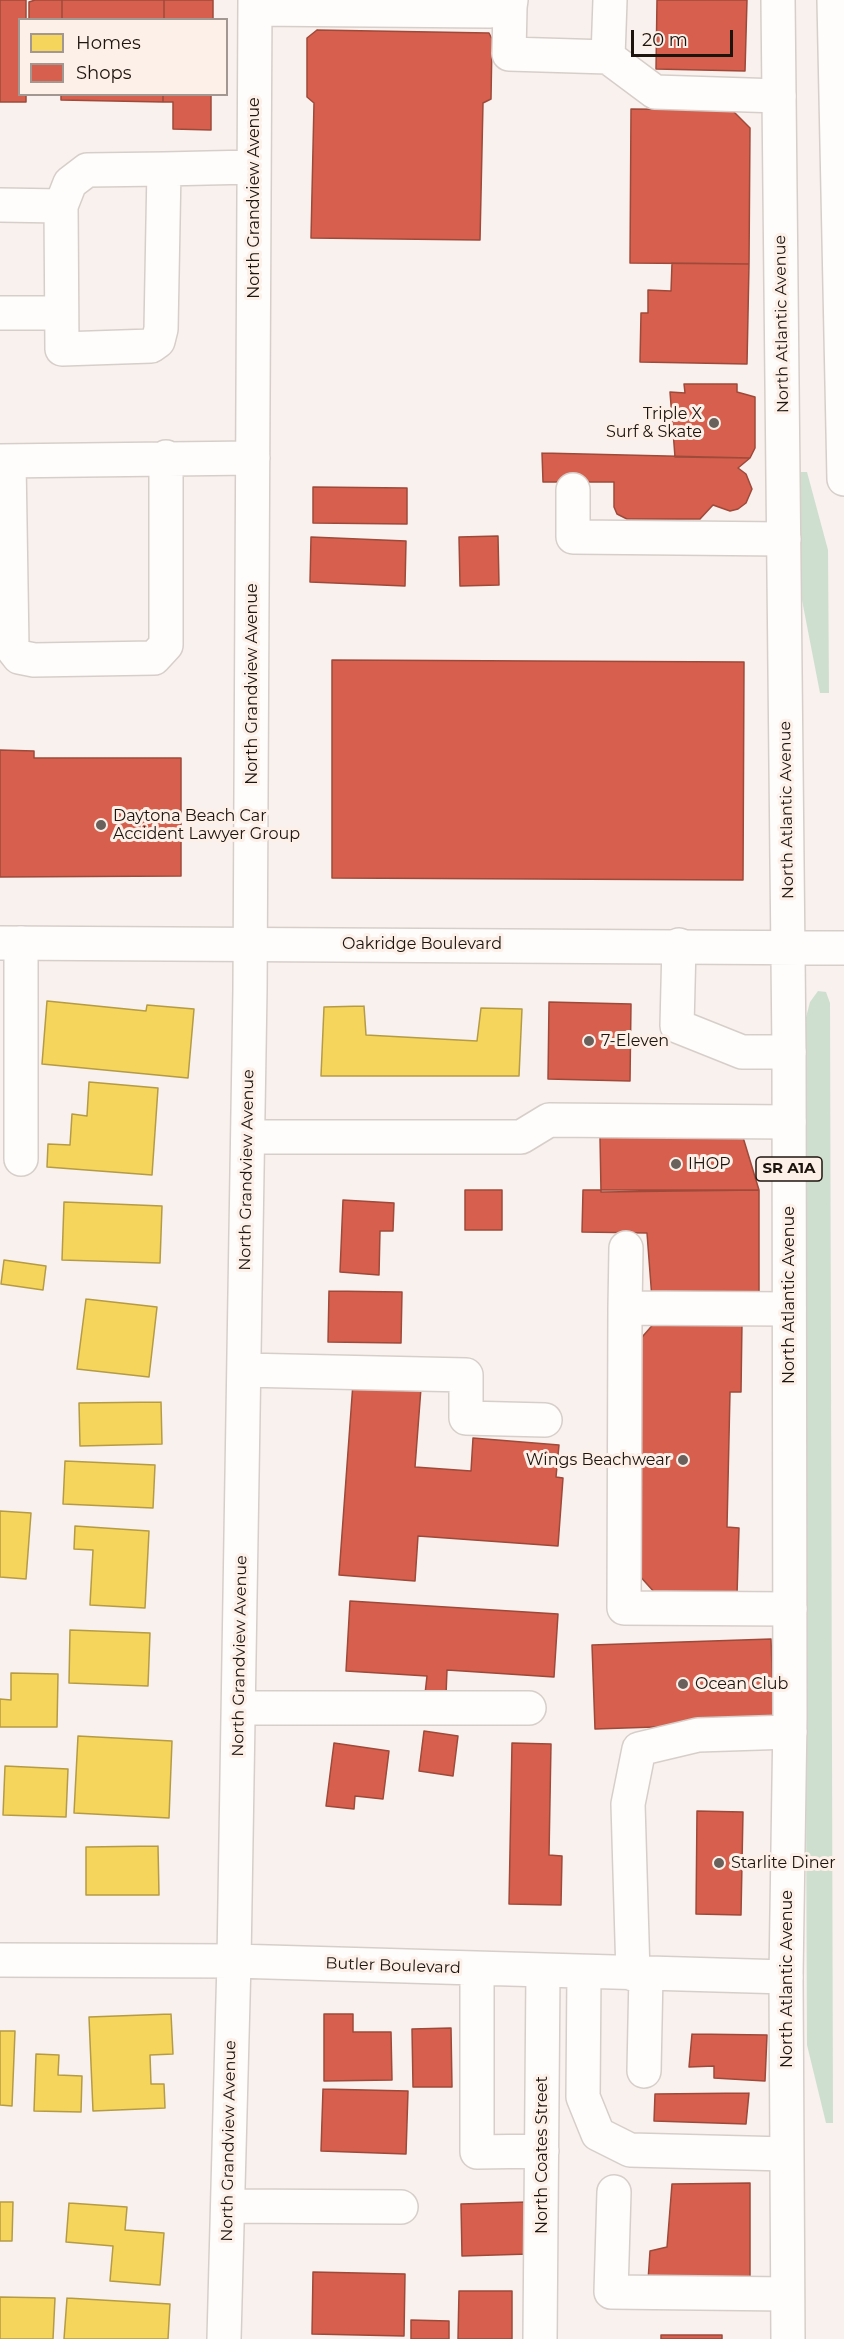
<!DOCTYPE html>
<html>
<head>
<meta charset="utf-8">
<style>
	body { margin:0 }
	#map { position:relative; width:844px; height:2339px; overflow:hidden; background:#f8f1ed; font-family:Montserrat,sans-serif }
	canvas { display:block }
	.legend { position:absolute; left:18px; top:18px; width:210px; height:78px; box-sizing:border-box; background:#fcf0e9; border:2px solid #a39891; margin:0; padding:8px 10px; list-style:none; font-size:18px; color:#1e140e }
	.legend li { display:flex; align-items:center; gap:12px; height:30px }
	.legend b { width:30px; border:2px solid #a39891 }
	.scale { position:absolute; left:631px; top:30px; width:102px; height:27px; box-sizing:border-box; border:3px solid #1e140e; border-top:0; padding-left:8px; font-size:18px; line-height:21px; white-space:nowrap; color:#1e140e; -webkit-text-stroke:4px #fcf0e9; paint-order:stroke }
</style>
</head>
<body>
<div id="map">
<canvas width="844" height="2339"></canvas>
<ul class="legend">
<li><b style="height:16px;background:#f6d55c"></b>Homes</li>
<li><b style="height:16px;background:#d6604d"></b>Shops</li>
</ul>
<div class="scale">20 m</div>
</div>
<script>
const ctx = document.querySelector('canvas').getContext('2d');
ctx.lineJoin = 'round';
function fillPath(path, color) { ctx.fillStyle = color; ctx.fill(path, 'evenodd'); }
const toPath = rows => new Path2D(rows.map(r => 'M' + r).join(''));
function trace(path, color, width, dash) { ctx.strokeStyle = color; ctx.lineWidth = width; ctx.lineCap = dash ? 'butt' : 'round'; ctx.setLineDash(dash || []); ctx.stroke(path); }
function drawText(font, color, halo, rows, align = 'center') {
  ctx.font = font + ' Montserrat,sans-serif'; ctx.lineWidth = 6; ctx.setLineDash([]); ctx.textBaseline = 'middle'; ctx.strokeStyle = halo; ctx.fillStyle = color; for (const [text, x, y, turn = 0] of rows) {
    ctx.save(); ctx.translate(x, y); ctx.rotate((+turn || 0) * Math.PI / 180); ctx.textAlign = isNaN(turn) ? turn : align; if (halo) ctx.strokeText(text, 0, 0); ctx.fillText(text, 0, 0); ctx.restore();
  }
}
const green = toPath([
	[801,472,807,472,828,550,829,693,820,693,801,595],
	[818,991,826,992,830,1003,833,2123,826,2123,807,2045,803,1029,810,1002]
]);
const homes = toPath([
	[47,1001,146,1011,147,1005,194,1009,188,1078,42,1064,47,1001],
	[364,1006,366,1035,477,1041,481,1008,522,1009,519,1076,321,1076,324,1007,364,1006],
	[89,1082,158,1088,152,1175,47,1167,48,1144,70,1145,72,1114,87,1116,89,1082],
	[64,1202,162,1206,160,1263,62,1260,64,1202],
	[4,1260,46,1266,43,1290,1,1284,4,1260],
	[86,1299,157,1307,149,1377,77,1369,86,1299],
	[161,1402,162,1444,80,1446,79,1403,161,1402],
	[65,1461,155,1465,153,1508,63,1504,65,1461],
	[0,1511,31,1513,26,1579,0,1577,0,1511],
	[75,1526,149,1531,145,1608,90,1605,93,1550,74,1549,75,1526],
	[70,1630,150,1633,148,1686,69,1683,70,1630],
	[11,1673,58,1674,57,1727,0,1727,0,1699,11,1700,11,1673],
	[78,1736,172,1741,169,1818,74,1813,78,1736],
	[5,1766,68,1769,66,1817,3,1815,5,1766],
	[158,1846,159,1895,86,1895,86,1847,158,1846],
	[171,2014,173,2054,150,2055,151,2084,164,2084,165,2108,93,2111,89,2017,171,2014],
	[0,2031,15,2031,12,2106,0,2105,0,2031],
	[36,2054,59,2055,58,2075,82,2076,81,2112,34,2111,36,2054],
	[0,2202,13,2202,12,2241,0,2241,0,2202],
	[69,2203,127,2207,125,2230,164,2233,160,2285,110,2281,113,2246,66,2242,69,2203],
	[0,2297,55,2298,53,2339,0,2339,0,2297],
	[67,2298,170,2304,168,2339,64,2339,67,2298]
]);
const shops = toPath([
	[0,0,26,0,26,20,20,20,20,94,26,94,26,102,0,102,0,0],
	[35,0,62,0,62,20,29,20,29,2,35,0],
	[62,0,164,0,164,20,62,20,62,0],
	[164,0,213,0,213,20,164,20,164,0],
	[657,0,747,0,745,71,656,69,657,0],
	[317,30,489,33,492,39,491,99,483,103,480,240,311,238,314,103,307,97,307,38,317,30],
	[61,94,163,94,163,102,61,100,61,94],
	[163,94,211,94,211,130,173,129,173,102,163,102,163,94],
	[631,109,732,110,750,128,749,264,630,263,631,109],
	[672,263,749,264,747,364,640,362,641,313,648,313,648,290,671,291,672,263],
	[684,384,737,384,737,392,755,397,755,448,750,458,675,457,670,392,685,393,684,384],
	[542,453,750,458,738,468,746,474,752,489,746,503,738,509,730,511,713,505,700,519,627,519,617,514,614,507,614,482,543,482,542,453],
	[313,487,407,488,407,524,313,523,313,487],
	[498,536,499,585,460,586,459,537,498,536],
	[311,537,406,541,405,586,310,582,311,537],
	[332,660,744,662,743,880,332,878,332,660],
	[0,750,34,751,34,758,181,758,181,876,0,877,0,750],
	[549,1002,631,1004,630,1081,548,1079,549,1002],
	[742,1134,759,1190,601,1192,600,1137,742,1134],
	[465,1190,502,1190,502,1230,465,1230,465,1190],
	[583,1190,759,1190,759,1300,652,1299,647,1233,582,1232,583,1190],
	[343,1200,394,1203,393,1231,380,1231,379,1275,340,1272,343,1200],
	[329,1291,402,1292,401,1343,328,1342,329,1291],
	[657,1320,742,1322,741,1392,730,1392,727,1527,739,1528,737,1595,655,1593,638,1574,636,1344,657,1320],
	[353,1383,421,1388,415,1467,471,1471,473,1438,559,1445,556,1477,563,1478,558,1546,418,1536,415,1581,339,1575,353,1383],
	[350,1601,558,1614,554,1677,447,1670,446,1695,425,1694,427,1676,346,1671,350,1601],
	[771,1639,774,1723,595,1729,592,1645,771,1639],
	[424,1731,458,1736,453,1776,419,1771,424,1731],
	[334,1743,389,1751,383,1799,355,1796,354,1809,326,1806,334,1743],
	[512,1743,551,1744,549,1855,562,1856,561,1905,509,1904,512,1743],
	[697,1811,743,1812,741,1915,696,1914,697,1811],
	[324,2014,353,2014,353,2032,391,2032,392,2080,324,2081,324,2014],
	[451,2028,452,2087,413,2087,412,2029,451,2028],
	[692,2034,767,2035,765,2081,714,2078,714,2066,689,2067,692,2034],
	[323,2089,408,2091,406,2154,321,2151,323,2089],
	[749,2093,746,2124,654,2121,655,2094,749,2093],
	[750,2183,750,2281,648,2281,650,2251,667,2247,672,2184,750,2183],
	[528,2202,529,2254,462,2256,461,2204,528,2202],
	[313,2272,405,2274,404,2336,312,2334,313,2272],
	[459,2291,512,2291,512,2339,458,2339,459,2291],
	[411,2320,449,2321,449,2339,411,2339,411,2320],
	[661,2335,722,2335,722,2339,661,2339,661,2335]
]);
const minor = toPath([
	[510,7,509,54,608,57,610,0],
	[255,9,489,11,510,7,511,0],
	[608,57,655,92,779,96],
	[164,169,161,329,158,341,151,346,62,349,61,206,70,183,87,170,164,169,207,168,254,167],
	[0,205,61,206],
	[0,313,61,313],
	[0,461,253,458],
	[9,461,12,648,19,657,34,660,154,658,166,645,166,457],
	[573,490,573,537,784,539],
	[679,945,677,1026,742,1052,789,1052],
	[248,1137,521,1137,549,1120,789,1122],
	[21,1159,21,943],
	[625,1308,626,1248],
	[789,1309,625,1308,624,1608,790,1609],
	[244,1370,466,1375,466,1418,545,1420],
	[239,1708,529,1708],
	[0,1960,234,1961,786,1977],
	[477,1969,477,2152,542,2151],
	[584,1973,583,2097,598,2134,630,2150,786,2154],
	[633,1974,628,1804,639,1749,698,1735,790,1732],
	[644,2071,646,1974],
	[614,2192,611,2292,787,2294],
	[228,2206,401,2207],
	[224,2339,234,1961,250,990,255,0],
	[540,2339,543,1971]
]);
const major = toPath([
	[778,0,789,1052,790,1718,786,1977,788,2339],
	[834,0,844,479],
	[0,943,844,948]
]);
const markers = [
	[714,423,6,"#6a615c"],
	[101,825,6,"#6a615c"],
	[589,1041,6,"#6a615c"],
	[676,1164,6,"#6a615c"],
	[683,1460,6,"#6a615c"],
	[683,1684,6,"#6a615c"],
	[719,1863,6,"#6a615c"]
];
const shields = [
	[789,1169,66]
];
const shieldNames = [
	["SR A1A",789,1169]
];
const streetNames = [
	["North Grandview Avenue",254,198,-90],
	["North Atlantic Avenue",782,324,-91],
	["North Grandview Avenue",252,684,-90],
	["North Atlantic Avenue",787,810,-91],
	["Oakridge Boulevard",422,944],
	["North Grandview Avenue",247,1170,-89],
	["North Atlantic Avenue",789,1295,-90],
	["North Grandview Avenue",240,1656,-89],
	["Butler Boulevard",393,1966,2],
	["North Atlantic Avenue",787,1979,-90],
	["North Grandview Avenue",229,2141,-89],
	["North Coates Street",542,2155,-90]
];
const poiNames = [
	["Triple X",702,414,"right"],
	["Surf & Skate",702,432,"right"],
	["Daytona Beach Car",113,816],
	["Accident Lawyer Group",113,834],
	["7-Eleven",601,1041],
	["IHOP",688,1164],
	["Wings Beachwear",671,1460,"right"],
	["Ocean Club",695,1684],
	["Starlite Diner",731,1863]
];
fillPath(green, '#cedfcf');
fillPath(homes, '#f6d55c');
trace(homes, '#b59b45', 1.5);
fillPath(shops, '#d6604d');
trace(shops, '#9f493a', 1.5);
trace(minor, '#d7cec9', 36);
trace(major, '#d7cec9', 36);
trace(minor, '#fefdfc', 33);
trace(major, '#fefdfc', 33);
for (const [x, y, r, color] of markers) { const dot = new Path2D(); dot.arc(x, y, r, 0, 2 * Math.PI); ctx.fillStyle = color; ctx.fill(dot); trace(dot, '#fcf0e9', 2); }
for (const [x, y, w] of shields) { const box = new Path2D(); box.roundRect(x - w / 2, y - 12, w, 24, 4.5); ctx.fillStyle = '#fcf0e9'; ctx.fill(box); trace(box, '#1e140e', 1.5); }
drawText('bold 15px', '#1e140e', null, shieldNames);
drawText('16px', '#1e140e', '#fcf0e9', streetNames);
drawText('16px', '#1e140e', '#fcf0e9', poiNames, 'left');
</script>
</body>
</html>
